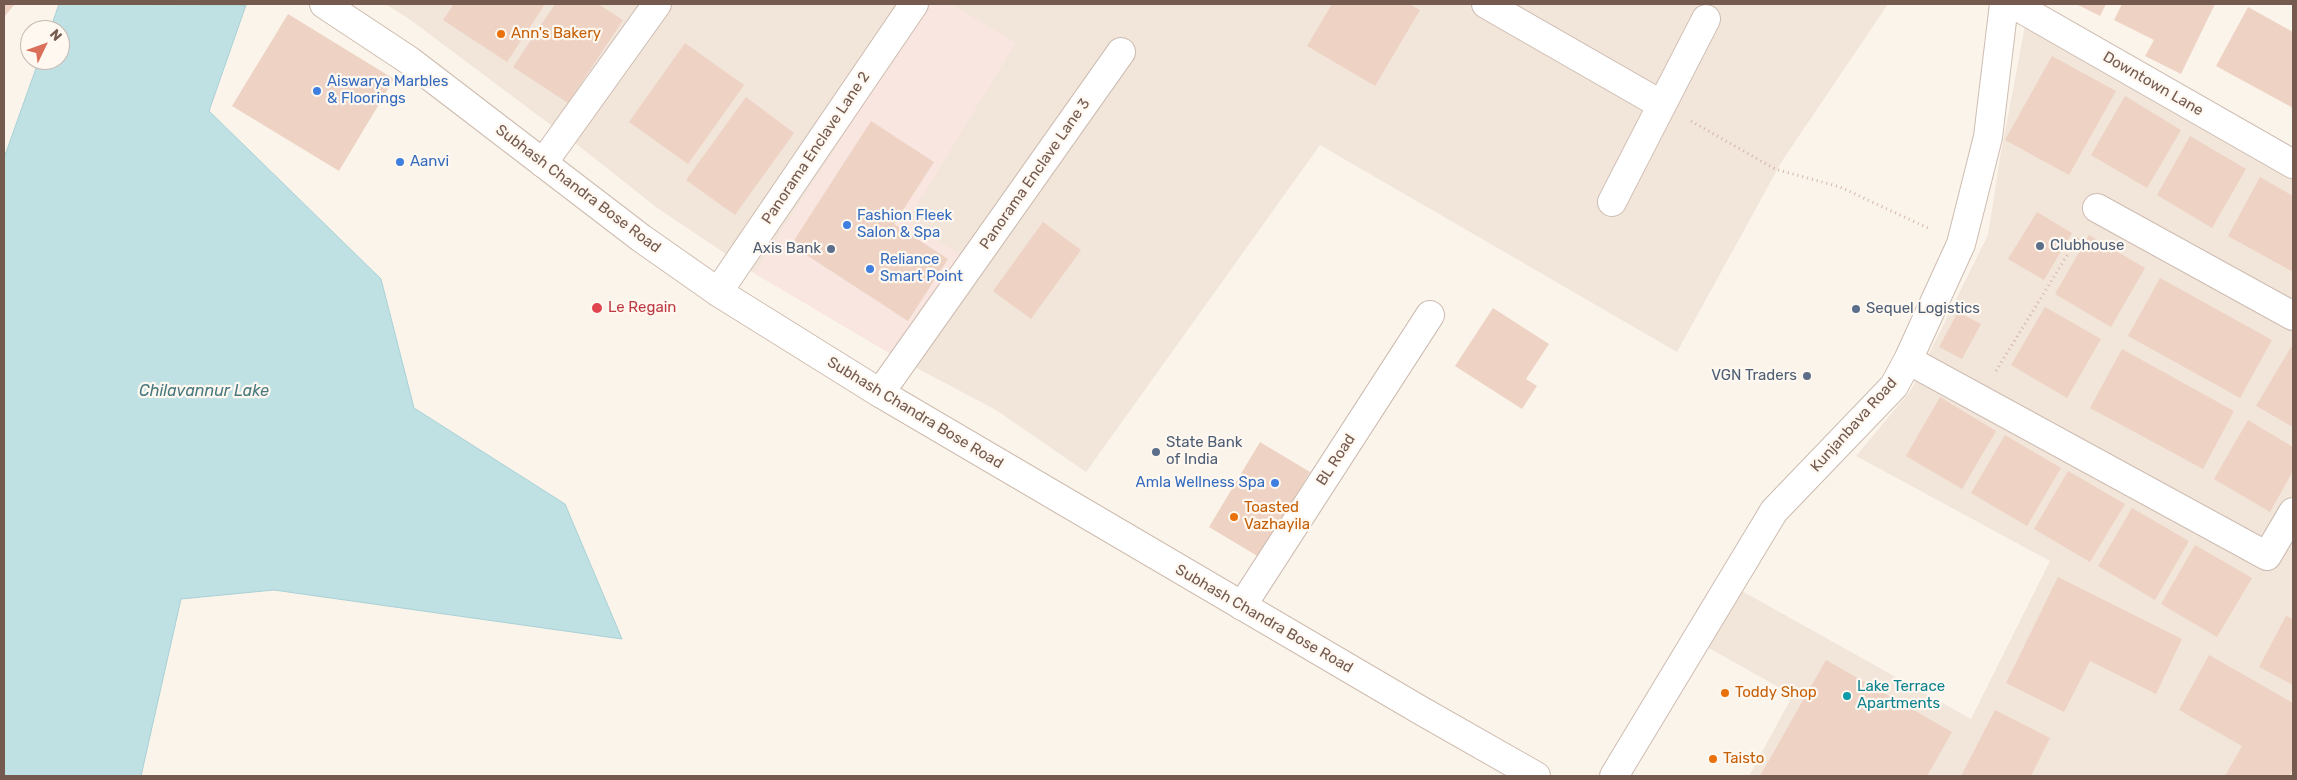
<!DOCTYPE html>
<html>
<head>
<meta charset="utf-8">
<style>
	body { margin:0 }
	#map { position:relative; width:2297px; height:780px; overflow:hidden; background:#fbf4eb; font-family:Rubik,sans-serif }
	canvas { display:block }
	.frame { position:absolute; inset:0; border:5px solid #745a4f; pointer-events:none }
	.north { position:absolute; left:20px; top:20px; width:50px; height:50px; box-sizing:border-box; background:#fef8f1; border:1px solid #c7b9b0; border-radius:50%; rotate:48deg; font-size:14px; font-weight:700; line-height:20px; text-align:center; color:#745a4f }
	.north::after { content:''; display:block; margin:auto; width:18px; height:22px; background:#da705a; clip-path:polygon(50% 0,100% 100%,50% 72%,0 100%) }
</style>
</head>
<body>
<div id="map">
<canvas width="2297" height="780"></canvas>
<div class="frame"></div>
<div class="north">N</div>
</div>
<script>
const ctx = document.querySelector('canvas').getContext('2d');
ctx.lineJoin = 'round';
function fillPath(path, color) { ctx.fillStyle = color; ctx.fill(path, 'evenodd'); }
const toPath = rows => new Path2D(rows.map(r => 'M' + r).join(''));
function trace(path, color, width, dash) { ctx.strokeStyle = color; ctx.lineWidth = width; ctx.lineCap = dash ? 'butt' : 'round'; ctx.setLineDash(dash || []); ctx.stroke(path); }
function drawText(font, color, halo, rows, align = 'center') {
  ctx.font = font + ' Rubik,sans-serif'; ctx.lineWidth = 4.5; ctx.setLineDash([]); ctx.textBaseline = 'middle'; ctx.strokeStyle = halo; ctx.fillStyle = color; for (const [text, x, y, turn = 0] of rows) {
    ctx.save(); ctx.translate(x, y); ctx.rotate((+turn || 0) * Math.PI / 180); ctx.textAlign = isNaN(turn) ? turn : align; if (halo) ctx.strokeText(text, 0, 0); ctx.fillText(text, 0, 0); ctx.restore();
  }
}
const residential = toPath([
	[385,4,1888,4,1782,161,1677,352,1320,145,1086,472,996,410,896,357,754,273,656,207,579,146,408,18],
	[2025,26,2293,179,2293,776,1749,776,1793,695,1705,646,1740,590,1971,719,2050,561,1856,456,1911,390,1988,235,2000,158]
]);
const commercial = toPath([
	[929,4,951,4,1016,43,907,221,962,256,896,357,754,273]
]);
const water = toPath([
	[59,4,246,5,209,111,381,279,414,408,565,504,622,639,274,590,181,599,141,776,4,776,4,158,39,60,60,60,60,30,50,30,59,4]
]);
const building = toPath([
	[4,4,15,4,4,17],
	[454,4,545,4,507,62,443,20],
	[555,4,598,4,623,20,568,103,513,67],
	[1332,4,1409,4,1420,10,1375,86,1307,46],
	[2076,4,2106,4,2100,16],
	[2122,4,2215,4,2181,74,2145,56,2154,40,2114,20],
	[2248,7,2293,32,2293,108,2216,66],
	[288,14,394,79,339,171,232,106],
	[685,43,744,85,688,164,629,122],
	[2052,56,2116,91,2069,175,2005,140],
	[2125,96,2181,130,2147,188,2091,155],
	[746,97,794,133,735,215,686,180],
	[871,121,934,162,894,224,948,259,908,321,791,245],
	[2190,136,2246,169,2212,228,2157,195],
	[2260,177,2293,196,2293,272,2228,236],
	[2037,212,2072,233,2044,280,2008,259],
	[1043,222,1081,250,1031,319,993,291],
	[2089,235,2145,268,2111,327,2055,294],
	[2160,278,2272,340,2240,398,2128,336],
	[2045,307,2101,339,2067,398,2011,365],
	[1493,308,1549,344,1526,379,1537,386,1522,409,1455,366],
	[1958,312,1981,324,1962,359,1939,347],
	[2291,347,2293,349,2293,427,2256,406],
	[2122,349,2234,411,2203,469,2090,408],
	[1940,397,1996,431,1962,489,1906,456],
	[2248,420,2293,447,2293,471,2270,512,2214,479],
	[2005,435,2061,468,2027,526,1971,493],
	[1260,442,1310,472,1259,557,1209,527],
	[2068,471,2125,504,2090,562,2034,529],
	[2132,508,2189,541,2155,600,2098,566],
	[2195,545,2252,578,2217,637,2161,604],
	[2058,577,2182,639,2156,694,2090,661,2064,712,2006,683],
	[2286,616,2293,619,2293,685,2259,667],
	[2209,655,2293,703,2293,769,2289,776,2225,776,2242,746,2179,710],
	[1826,660,1952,732,1927,776,1760,776],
	[1995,710,2050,738,2031,776,1961,776]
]);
const path = toPath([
	[1691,121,1775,169,1840,187,1930,229],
	[1996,371,2079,236]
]);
const street = toPath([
	[1486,4,1662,105],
	[2013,4,2293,164],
	[543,163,657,4],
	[1612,202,1706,19],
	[2097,208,2293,316],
	[718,292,914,4],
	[1908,360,2267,556,2293,512],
	[880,393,1121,52],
	[1242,606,1430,315],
	[1614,776,1774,511,1894,386,1908,360,1961,244,1988,137,2004,4]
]);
const secondary = toPath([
	[324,4,410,61,641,238,718,292,880,393,1420,710,1536,776]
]);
const markers = [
	[501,34,5,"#e8710a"],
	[317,91,5,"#3f7fe0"],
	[400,162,5,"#3f7fe0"],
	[847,225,5,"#3f7fe0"],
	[2040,246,5,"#5c6f8a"],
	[831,249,5,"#5c6f8a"],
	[870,269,5,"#3f7fe0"],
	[597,308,6,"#e0444e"],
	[1856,309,5,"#5c6f8a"],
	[1807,376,5,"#5c6f8a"],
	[1156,452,5,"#5c6f8a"],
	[1275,483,5,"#3f7fe0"],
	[1234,517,5,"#e8710a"],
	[1725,693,5,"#e8710a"],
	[1847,696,5,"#0f9aa8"],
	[1713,759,5,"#e8710a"]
];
const foodNames = [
	["Ann's Bakery",511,34],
	["Toasted",1244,508],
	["Vazhayila",1244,525],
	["Toddy Shop",1735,693],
	["Taisto",1723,759]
];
const shopNames = [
	["Aiswarya Marbles",327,82],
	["& Floorings",327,99],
	["Aanvi",410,162],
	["Fashion Fleek",857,216],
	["Salon & Spa",857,233],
	["Reliance",880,260],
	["Smart Point",880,277],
	["Amla Wellness Spa",1265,483,"right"]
];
const streetNames = [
	["Downtown Lane",2153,84,30],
	["Panorama Enclave Lane 2",816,148,-56],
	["Panorama Enclave Lane 3",1035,174,-55],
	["Subhash Chandra Bose Road",578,189,37],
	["Subhash Chandra Bose Road",915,413,31],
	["Kunjanbava Road",1854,425,-48],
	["BL Road",1336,460,-57],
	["Subhash Chandra Bose Road",1264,619,30]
];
const serviceNames = [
	["Clubhouse",2050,246],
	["Axis Bank",821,249,"right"],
	["Sequel Logistics",1866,309],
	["VGN Traders",1797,376,"right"],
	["State Bank",1166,443],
	["of India",1166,460]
];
const healthNames = [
	["Le Regain",608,308]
];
const cultureNames = [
	["Lake Terrace",1857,687],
	["Apartments",1857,704]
];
const waterNames = [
	["Chilavannur Lake",204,391]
];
fillPath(residential, '#f2e5da');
fillPath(commercial, '#fae6e0');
fillPath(water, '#c0e1e4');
trace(water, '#a7d0d5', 1);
fillPath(building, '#eed3c4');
trace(street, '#cdbcb1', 30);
trace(secondary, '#cfbcaf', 30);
trace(path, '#d4b6a7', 3, [1, 4]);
trace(street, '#fff', 28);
trace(secondary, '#fff', 28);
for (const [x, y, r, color] of markers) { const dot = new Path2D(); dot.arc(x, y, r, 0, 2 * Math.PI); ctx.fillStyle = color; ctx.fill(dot); trace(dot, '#fef8f1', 2); }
drawText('15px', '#c56008', '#fef8f1', foodNames, 'left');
drawText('15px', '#366cbe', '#fef8f1', shopNames, 'left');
drawText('15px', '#745a4f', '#fef8f1', streetNames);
drawText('15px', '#4e5e75', '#fef8f1', serviceNames, 'left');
drawText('15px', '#be3a42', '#fef8f1', healthNames, 'left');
drawText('15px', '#0d838f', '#fef8f1', cultureNames, 'left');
drawText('italic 16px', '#47797f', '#fef8f1', waterNames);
</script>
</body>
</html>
